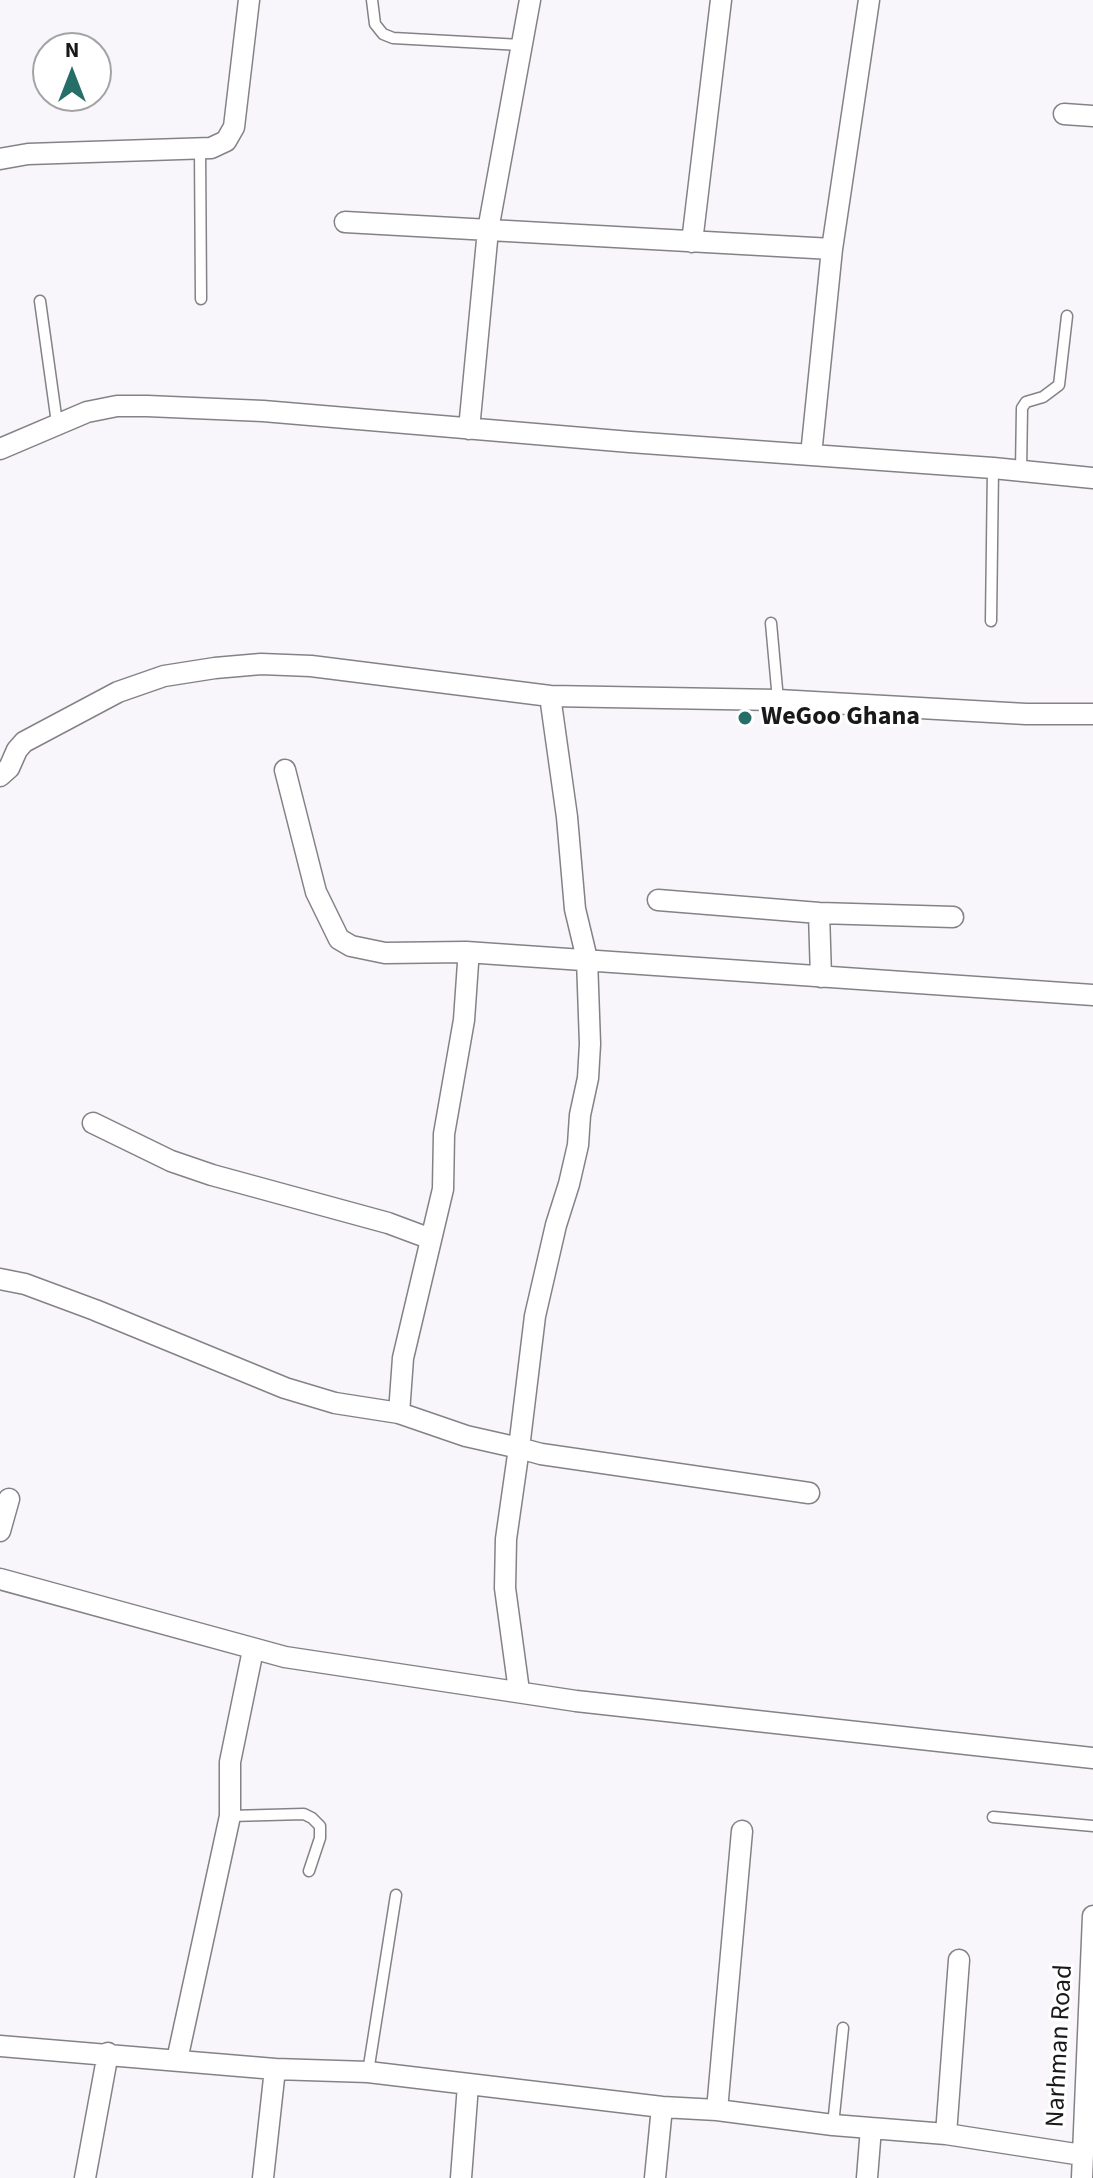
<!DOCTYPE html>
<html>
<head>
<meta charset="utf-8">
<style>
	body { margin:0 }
	#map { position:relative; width:1093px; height:2178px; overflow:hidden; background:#f8f5fb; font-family:"Source Sans 3",sans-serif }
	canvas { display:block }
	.north { position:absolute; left:32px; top:32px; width:80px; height:80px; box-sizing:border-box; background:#fff; border:2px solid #a3a3a3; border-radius:50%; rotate:0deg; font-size:22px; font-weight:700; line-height:32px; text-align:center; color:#19181a }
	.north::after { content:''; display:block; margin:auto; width:28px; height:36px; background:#266f69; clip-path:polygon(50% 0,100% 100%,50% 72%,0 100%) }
</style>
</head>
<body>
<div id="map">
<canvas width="1093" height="2178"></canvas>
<div class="north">N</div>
</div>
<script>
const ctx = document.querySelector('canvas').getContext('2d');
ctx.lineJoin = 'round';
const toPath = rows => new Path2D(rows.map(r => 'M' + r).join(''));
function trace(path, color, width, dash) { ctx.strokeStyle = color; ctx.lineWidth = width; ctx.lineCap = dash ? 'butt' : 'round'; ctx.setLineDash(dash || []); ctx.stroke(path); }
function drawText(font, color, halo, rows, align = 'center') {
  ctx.font = font + ' "Source Sans 3",sans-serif'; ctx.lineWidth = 6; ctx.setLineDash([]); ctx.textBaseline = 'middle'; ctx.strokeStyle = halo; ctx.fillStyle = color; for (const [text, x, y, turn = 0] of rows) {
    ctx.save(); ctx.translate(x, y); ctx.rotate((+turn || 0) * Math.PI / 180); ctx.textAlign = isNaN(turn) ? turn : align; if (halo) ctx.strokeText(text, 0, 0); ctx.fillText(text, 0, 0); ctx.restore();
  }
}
const service = toPath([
	[372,0,375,24,383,34,393,38,521,45],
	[200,148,201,299],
	[40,301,57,423],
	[1021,471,1022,408,1026,402,1043,397,1059,385,1067,316],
	[991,621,993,468],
	[771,623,778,700],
	[230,1816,304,1814,312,1818,320,1826,320,1838,309,1871],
	[993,1817,1093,1826],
	[368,2072,396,1895],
	[833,2125,843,2028]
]);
const minor = toPath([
	[1064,114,1093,116],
	[0,159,28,154,211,148,226,141,234,127,249,0],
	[345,222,832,249],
	[692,242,721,0],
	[469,429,488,230,530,0],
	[0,449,87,412,117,406,147,406,263,411,630,442,993,468,1093,478],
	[811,455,832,249,869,0],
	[550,696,567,817,575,909,587,959,590,1044,588,1078,580,1115,578,1145,569,1184,556,1225,535,1316,519,1448,541,1454,809,1493],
	[285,770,316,892,339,939,351,946,385,953,466,952,468,963,464,1020,444,1134,443,1189,403,1358,399,1413],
	[0,776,9,768,17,750,24,742,118,692,164,676,215,668,261,664,311,666,550,696,778,700,1026,714,1093,714],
	[658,900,819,913,953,917],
	[819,913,821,977],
	[466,952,1093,995],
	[93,1123,171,1161,212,1175,388,1223,431,1239],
	[0,1279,25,1284,95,1310,285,1388,335,1403,399,1413,466,1436,519,1448,506,1539,505,1588,519,1691],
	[0,1531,9,1499],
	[0,1579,285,1657,576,1701,1093,1758],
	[0,2046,275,2069,368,2072,662,2107,717,2110,833,2125,946,2134,1082,2155],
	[177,2060,230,1816,230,1762,253,1650],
	[717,2110,742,1831],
	[946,2134,959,1960],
	[85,2178,108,2053],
	[263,2178,275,2069],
	[461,2178,468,2085],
	[655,2178,662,2107],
	[867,2178,871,2128],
	[1082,2178,1093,1916]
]);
const markers = [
	[745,718,8,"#266f69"]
];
const poiNames = [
	["WeGoo Ghana",761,718]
];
const streetNames = [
	["Narhman Road",1061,2046,-87]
];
trace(service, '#858287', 13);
trace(minor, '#858287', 23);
trace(service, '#fff', 10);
trace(minor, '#fff', 20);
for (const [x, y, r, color] of markers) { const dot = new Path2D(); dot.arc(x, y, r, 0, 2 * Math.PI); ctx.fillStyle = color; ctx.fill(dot); trace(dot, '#fff', 3); }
drawText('bold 26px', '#19181a', '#fff', poiNames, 'left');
drawText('26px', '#19181a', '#fff', streetNames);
</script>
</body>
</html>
